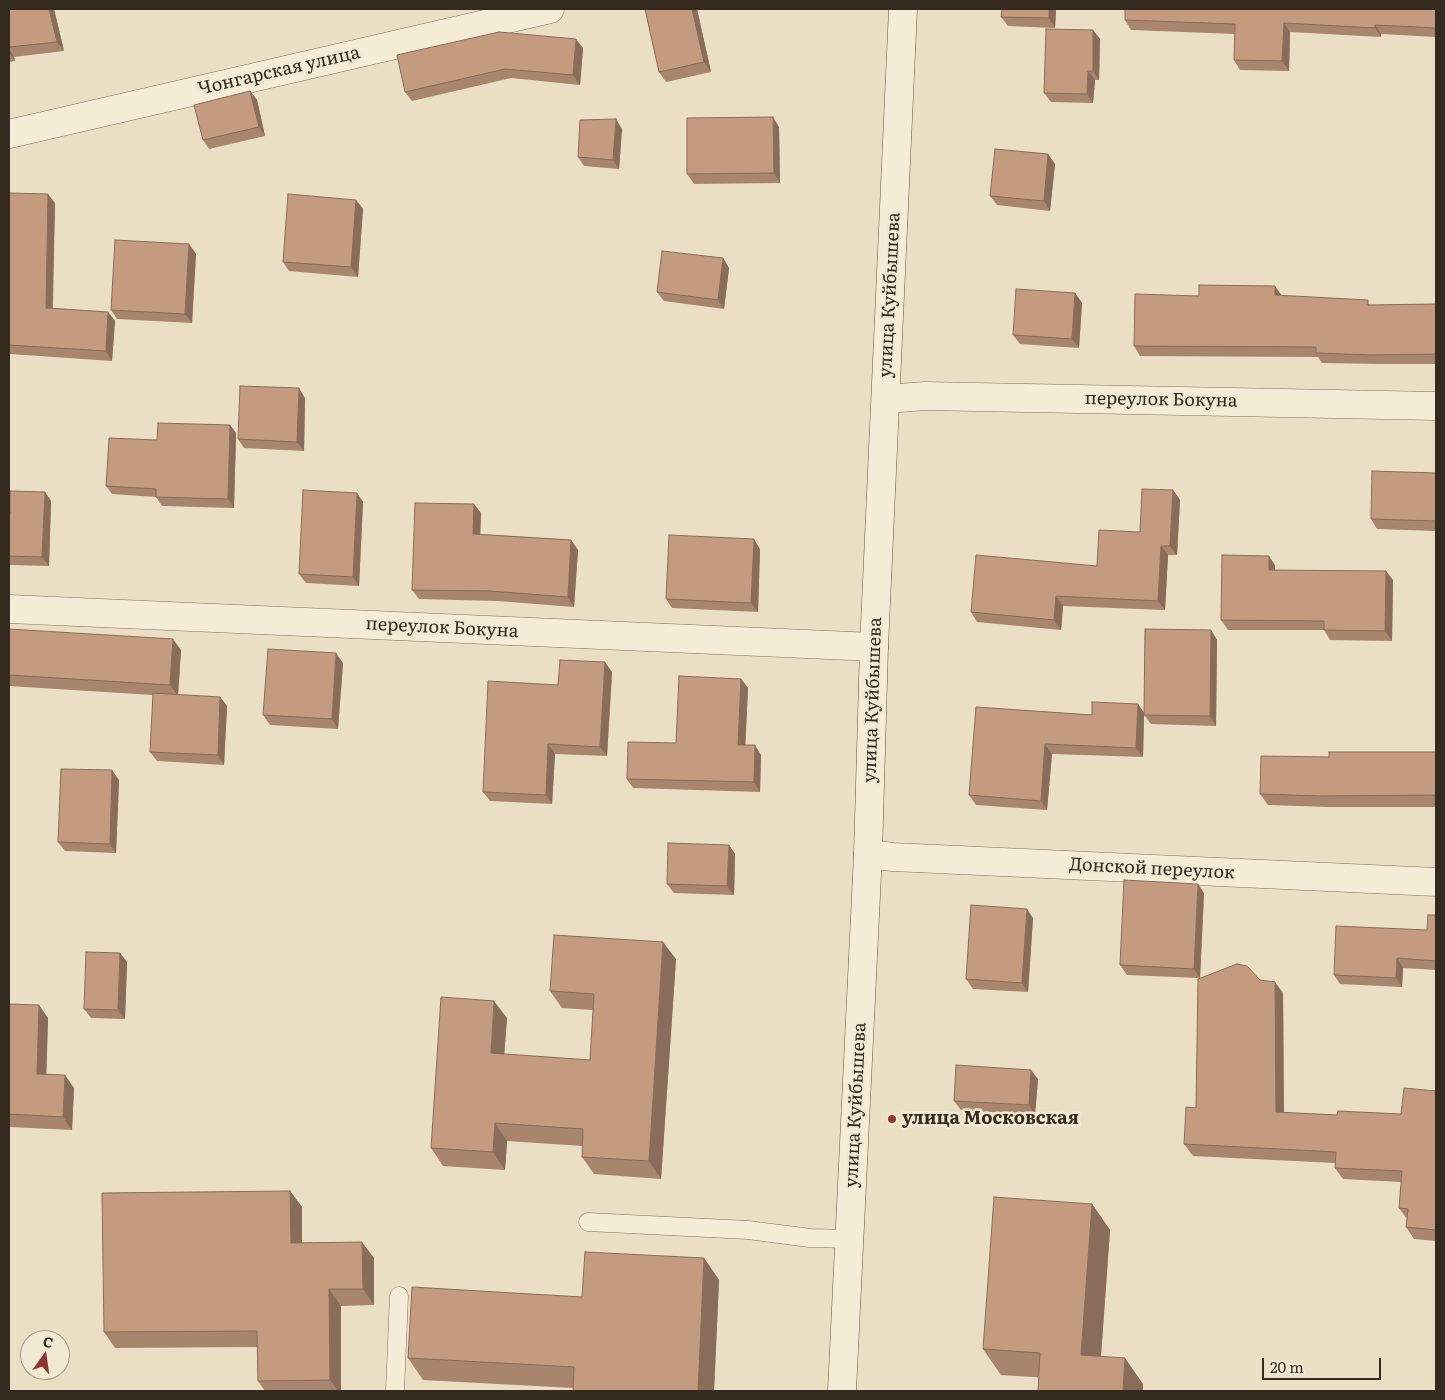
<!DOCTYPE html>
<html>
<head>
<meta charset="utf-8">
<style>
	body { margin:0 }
	#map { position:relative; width:1445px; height:1400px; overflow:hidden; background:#eadfc5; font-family:Literata,serif }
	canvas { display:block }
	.frame { position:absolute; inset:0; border:10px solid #352a1f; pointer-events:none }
	.north { position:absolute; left:20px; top:1330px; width:50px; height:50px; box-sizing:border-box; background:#f2e9d4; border:1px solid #a69d8c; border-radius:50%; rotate:14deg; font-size:14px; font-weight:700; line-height:20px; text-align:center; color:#352a1f }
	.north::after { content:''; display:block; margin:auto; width:18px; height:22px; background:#8c3334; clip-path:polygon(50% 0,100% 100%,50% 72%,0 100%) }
	.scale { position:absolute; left:1262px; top:1358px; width:119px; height:22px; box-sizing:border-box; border:2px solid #352a1f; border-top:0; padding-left:6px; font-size:15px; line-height:18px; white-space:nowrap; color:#352a1f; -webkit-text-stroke:4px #f2e9d4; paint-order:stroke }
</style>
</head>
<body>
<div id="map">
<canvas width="1445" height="1400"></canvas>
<div class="frame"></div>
<div class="north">С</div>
<div class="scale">20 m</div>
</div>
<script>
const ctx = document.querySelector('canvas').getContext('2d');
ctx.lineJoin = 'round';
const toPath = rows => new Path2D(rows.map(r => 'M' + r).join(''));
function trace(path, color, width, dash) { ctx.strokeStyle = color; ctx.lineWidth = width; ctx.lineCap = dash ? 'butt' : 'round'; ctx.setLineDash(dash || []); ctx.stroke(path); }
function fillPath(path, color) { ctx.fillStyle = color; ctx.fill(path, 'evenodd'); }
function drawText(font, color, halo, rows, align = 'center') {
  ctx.font = font + ' Literata,serif'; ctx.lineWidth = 5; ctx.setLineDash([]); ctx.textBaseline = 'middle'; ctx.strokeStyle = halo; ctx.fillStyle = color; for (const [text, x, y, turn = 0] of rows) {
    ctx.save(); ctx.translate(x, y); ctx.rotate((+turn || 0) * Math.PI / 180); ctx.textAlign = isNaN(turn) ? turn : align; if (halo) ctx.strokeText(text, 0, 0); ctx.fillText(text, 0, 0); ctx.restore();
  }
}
const lane = toPath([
	[588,1222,748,1230,810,1238,850,1239],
	[395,1391,399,1296]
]);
const street = toPath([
	[9,134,550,9],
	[886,399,925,396,1436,406],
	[9,609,874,647],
	[868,854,893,857,1436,882]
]);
const secondary = toPath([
	[842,1391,868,854,874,647,903,9]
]);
const wall = toPath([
	[9,9,54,9,64,51,14,57,15,61,9,62],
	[645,9,697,9,711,72,666,82,659,72],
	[1002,9,1056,9,1055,28,1008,26,1001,17],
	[1436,9,1436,37,1381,34,1381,37,1290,32,1289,71,1240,70,1234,60,1235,34,1131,30,1125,20],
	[1093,30,1100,39,1099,80,1095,80,1093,103,1051,102,1044,93],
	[583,48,580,85,511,78,412,101,405,92],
	[250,91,257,100,265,136,209,149,203,140],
	[779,127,780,183,694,184,687,174],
	[622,129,619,169,584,166,578,157],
	[1048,154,1055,164,1050,211,997,205,990,196],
	[9,193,55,203,53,308,108,312,115,321,112,361,10,354,9,353],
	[356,200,363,209,358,277,289,271,283,262],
	[189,244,196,254,192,323,117,319,111,310],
	[723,258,729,268,724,309,664,301,657,292],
	[1075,293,1082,303,1079,348,1020,344,1013,335],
	[1199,296,1282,296,1371,305,1436,304,1436,364,1379,364,1322,363,1318,357,1140,356,1134,346],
	[305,398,304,451,244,448,238,439],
	[230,425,236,433,234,508,162,506,156,497,112,494,106,486,157,440],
	[1436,473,1436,531,1377,529,1371,519],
	[1173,490,1180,500,1177,555,1168,555,1165,610,1063,606,1061,630,977,622,971,612,1097,566,1140,532],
	[45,492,51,501,49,566,9,565,9,514],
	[357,493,363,502,359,586,306,583,299,574],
	[474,504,481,513,480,534,571,540,578,550,574,607,497,601,419,599,412,590],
	[760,549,758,612,672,608,666,599],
	[1275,565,1275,570,1393,580,1392,641,1330,640,1324,630,1228,630,1221,620],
	[9,629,181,650,178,695,220,697,227,706,224,765,157,761,150,752,153,695,9,686],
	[1211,630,1217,640,1216,726,1151,724,1144,715],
	[343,663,338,729,270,725,263,715],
	[612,672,607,756,555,754,552,804,490,801,483,792,558,685],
	[741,679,748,688,745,745,761,755,760,792,633,788,627,779,676,743],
	[1138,704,1144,713,1143,757,1052,754,1047,810,976,805,969,795,976,707,1092,715],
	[1436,752,1436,807,1328,807,1268,805,1260,794,1329,757],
	[119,780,116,853,65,851,58,842],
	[729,845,735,854,734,895,674,893,667,884],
	[1204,893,1200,978,1260,980,1283,993,1284,1113,1337,1115,1401,1114,1436,1091,1436,1241,1414,1239,1406,1227,1407,1219,1399,1208,1401,1182,1343,1179,1335,1168,1335,1163,1193,1156,1184,1144,1196,1108,1199,978,1127,975,1120,965],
	[1436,915,1436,970,1403,968,1402,987,1340,984,1334,975,1427,930],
	[1033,918,1028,992,973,989,966,979],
	[120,953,127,962,125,1019,91,1018,84,1009],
	[676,959,661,1179,594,1174,582,1157,583,1146,507,1141,505,1170,443,1166,431,1148,507,1018,504,1054,590,1060,593,1010,562,1008,550,991],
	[9,1004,48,1018,46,1074,74,1088,72,1130,9,1127],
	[1038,1079,1035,1115,961,1110,954,1101],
	[290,1191,302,1207,302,1243,374,1258,374,1305,341,1306,341,1391,265,1391,258,1381,257,1347,115,1348,104,1332],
	[1092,1204,1110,1230,1101,1357,1143,1384,1001,1375,983,1349],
	[704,1258,719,1280,714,1391,573,1391,573,1388,423,1380,408,1358,582,1297]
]);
const shadedWall = toPath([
	[49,9,54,9,64,51,57,42],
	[692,9,697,9,711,72,704,62],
	[1049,9,1056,9,1055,28,1049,18],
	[1284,23,1290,32,1289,71,1282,61],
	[1375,25,1381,34,1381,37,1375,28],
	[1093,30,1100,39,1099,80,1093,71],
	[576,39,583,48,580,85,573,75],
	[9,49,14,57,15,61,9,52],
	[1088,71,1095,80,1093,103,1087,94],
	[250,91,257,100,265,136,259,127],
	[773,117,779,127,780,183,774,173],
	[616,119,622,129,619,169,613,160],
	[1048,154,1055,164,1050,211,1044,201],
	[48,194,55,203,52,317,46,308],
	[356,200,363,209,358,277,351,267],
	[189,244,196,254,192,323,185,314],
	[723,258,729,268,724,309,718,300],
	[1275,286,1282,296,1275,295],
	[1075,293,1082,303,1079,348,1072,339],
	[108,312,115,321,112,361,106,351],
	[299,388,305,398,304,451,297,442],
	[230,425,236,433,234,508,228,499],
	[1173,490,1180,500,1177,555,1170,546],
	[45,492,51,501,49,566,42,557],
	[357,493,363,502,359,586,353,577],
	[474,504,481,513,480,543,473,534],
	[754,539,760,549,758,612,751,603],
	[571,540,578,550,574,607,568,597],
	[1161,546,1168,555,1165,610,1158,601],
	[1269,556,1275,565,1275,579,1269,570],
	[1386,571,1393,580,1392,641,1385,631],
	[1056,596,1063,606,1061,630,1054,620],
	[1211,630,1217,640,1216,726,1210,716],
	[173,639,181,650,178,696,170,685],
	[336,653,343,663,338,729,332,719],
	[605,662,612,672,607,756,600,747],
	[741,679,748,688,745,754,738,745],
	[220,697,227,706,224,765,218,755],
	[1138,704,1144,713,1143,757,1136,748],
	[548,744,555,754,552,804,546,795],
	[1045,744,1052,754,1047,810,1041,801],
	[755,745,761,755,760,792,754,782],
	[112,770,119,780,116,853,110,844],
	[729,845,735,854,734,895,727,886],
	[1198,884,1204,893,1200,978,1194,969],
	[1027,909,1033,918,1028,992,1022,983],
	[663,942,676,959,661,1179,649,1161],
	[120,953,127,962,125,1019,118,1010],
	[1397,958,1403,968,1402,987,1396,978],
	[1275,982,1283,993,1284,1124,1276,1112],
	[494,1001,507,1018,503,1071,491,1053],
	[39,1005,48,1018,46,1087,37,1074],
	[1031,1070,1038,1079,1035,1115,1029,1105],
	[65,1075,74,1088,72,1130,63,1117],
	[495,1123,507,1141,505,1170,493,1152],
	[290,1191,302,1207,302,1259,291,1243],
	[1092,1204,1110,1230,1099,1381,1081,1355],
	[362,1242,374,1258,374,1305,363,1289],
	[704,1258,719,1280,714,1391,698,1391],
	[329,1289,341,1306,341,1391,338,1391,330,1380],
	[1125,1358,1143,1384,1143,1391,1123,1391]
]);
const building = toPath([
	[9,9,49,9,57,42,9,47,9,9],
	[645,9,692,9,704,62,659,72,645,9],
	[1002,9,1049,9,1049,18,1001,17,1002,9],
	[1125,9,1436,9,1436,28,1375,25,1375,28,1284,23,1282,61,1234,60,1235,24,1125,20,1125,9],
	[1046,29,1093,30,1093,71,1088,71,1087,94,1044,93,1046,29],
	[499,32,576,39,573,75,505,69,405,92,397,55,499,32],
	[250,91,259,127,203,140,194,105,250,91],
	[773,117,774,173,687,174,687,118,773,117],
	[616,119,613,160,578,157,580,120,616,119],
	[995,149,1048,154,1044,201,990,196,995,149],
	[9,193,48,194,46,308,108,312,106,351,9,345,9,193],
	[288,194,356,200,351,267,283,262,288,194],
	[115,240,189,244,185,314,111,310,115,240],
	[662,251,723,258,718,300,657,292,662,251],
	[1199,285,1275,286,1275,295,1368,300,1368,305,1436,304,1436,354,1372,355,1316,353,1316,347,1134,346,1135,294,1199,296,1199,285],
	[1016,289,1075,293,1072,339,1013,335,1016,289],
	[240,386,299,388,297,442,238,439,240,386],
	[158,423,230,425,228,499,156,497,156,489,106,486,109,438,157,440,158,423],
	[1372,471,1436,473,1436,521,1371,519,1372,471],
	[1142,489,1173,490,1170,546,1161,546,1158,601,1056,596,1054,620,971,612,976,555,1097,566,1099,530,1140,532,1142,489],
	[303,490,357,493,353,577,299,574,303,490],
	[10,491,45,492,42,557,9,556,9,514,10,514,10,491],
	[415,503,474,504,473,534,571,540,568,597,490,591,412,590,415,503],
	[669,535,754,539,751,603,666,599,669,535],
	[1222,555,1269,556,1269,570,1386,571,1385,631,1324,630,1324,621,1221,620,1222,555],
	[9,629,173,639,170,685,9,675,9,629],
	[1145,629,1211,630,1210,716,1144,715,1145,629],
	[268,649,336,653,332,719,263,715,268,649],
	[560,660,605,662,600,747,548,744,546,795,483,792,488,681,558,685,560,660],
	[679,676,741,679,738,745,755,745,754,782,627,779,628,742,676,743,679,676],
	[153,693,220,697,218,755,150,752,153,693],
	[1092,702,1138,704,1136,748,1045,744,1041,801,969,795,976,707,1092,715,1092,702],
	[1329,752,1436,752,1436,795,1320,796,1260,794,1261,756,1329,757,1329,752],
	[61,769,112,770,110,844,58,842,61,769],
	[668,843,729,845,727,886,667,884,668,843],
	[1124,880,1198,884,1194,969,1120,965,1124,880],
	[971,905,1027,909,1022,983,966,979,971,905],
	[1428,915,1436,915,1436,961,1397,958,1396,978,1334,975,1336,926,1427,930,1428,915],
	[554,935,663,942,649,1161,582,1157,583,1129,495,1123,493,1152,431,1148,441,997,494,1001,491,1053,590,1060,594,994,550,991,554,935],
	[86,952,120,953,118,1010,84,1009,86,952],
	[1237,964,1247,966,1260,980,1275,982,1276,1112,1337,1115,1338,1111,1401,1114,1404,1088,1436,1091,1436,1230,1406,1227,1408,1209,1399,1208,1402,1171,1335,1168,1336,1152,1184,1144,1186,1107,1196,1108,1198,979,1237,964],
	[9,1004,39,1005,37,1074,65,1075,63,1117,9,1114,9,1004],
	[956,1065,1031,1070,1029,1105,954,1101,956,1065],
	[290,1191,291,1243,362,1242,363,1289,329,1289,330,1380,258,1381,257,1331,104,1332,102,1193,290,1191],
	[994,1197,1092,1204,1081,1355,1125,1358,1123,1391,1038,1391,1040,1353,983,1349,994,1197],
	[585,1252,704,1258,698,1391,573,1391,574,1367,408,1358,412,1287,582,1297,585,1252]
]);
const markers = [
	[892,1119,5,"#8c3334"]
];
const streetNames = [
	["Чонгарская улица",279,71,-13],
	["улица Куйбышева",890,295,-87],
	["переулок Бокуна",1161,400,1],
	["переулок Бокуна",442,628,3],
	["улица Куйбышева",873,700,-88],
	["Донской переулок",1152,869,3],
	["улица Куйбышева",856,1105,-87]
];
const poiNames = [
	["улица Московская",902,1119]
];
trace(lane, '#83715d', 19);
trace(street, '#83715d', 29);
trace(secondary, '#655240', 29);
trace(lane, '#f5ecd8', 18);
trace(street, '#f5ecd8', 28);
trace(secondary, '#f5ecd8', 28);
fillPath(wall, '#a9856d');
fillPath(shadedWall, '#896c59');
fillPath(building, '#c49b7f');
trace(building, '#896c59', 1);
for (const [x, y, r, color] of markers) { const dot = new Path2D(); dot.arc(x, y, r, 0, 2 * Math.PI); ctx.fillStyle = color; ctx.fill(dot); trace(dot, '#f2e9d4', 2); }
drawText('18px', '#352a1f', '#f2e9d4', streetNames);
drawText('bold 18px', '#352a1f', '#f2e9d4', poiNames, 'left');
</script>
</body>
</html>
